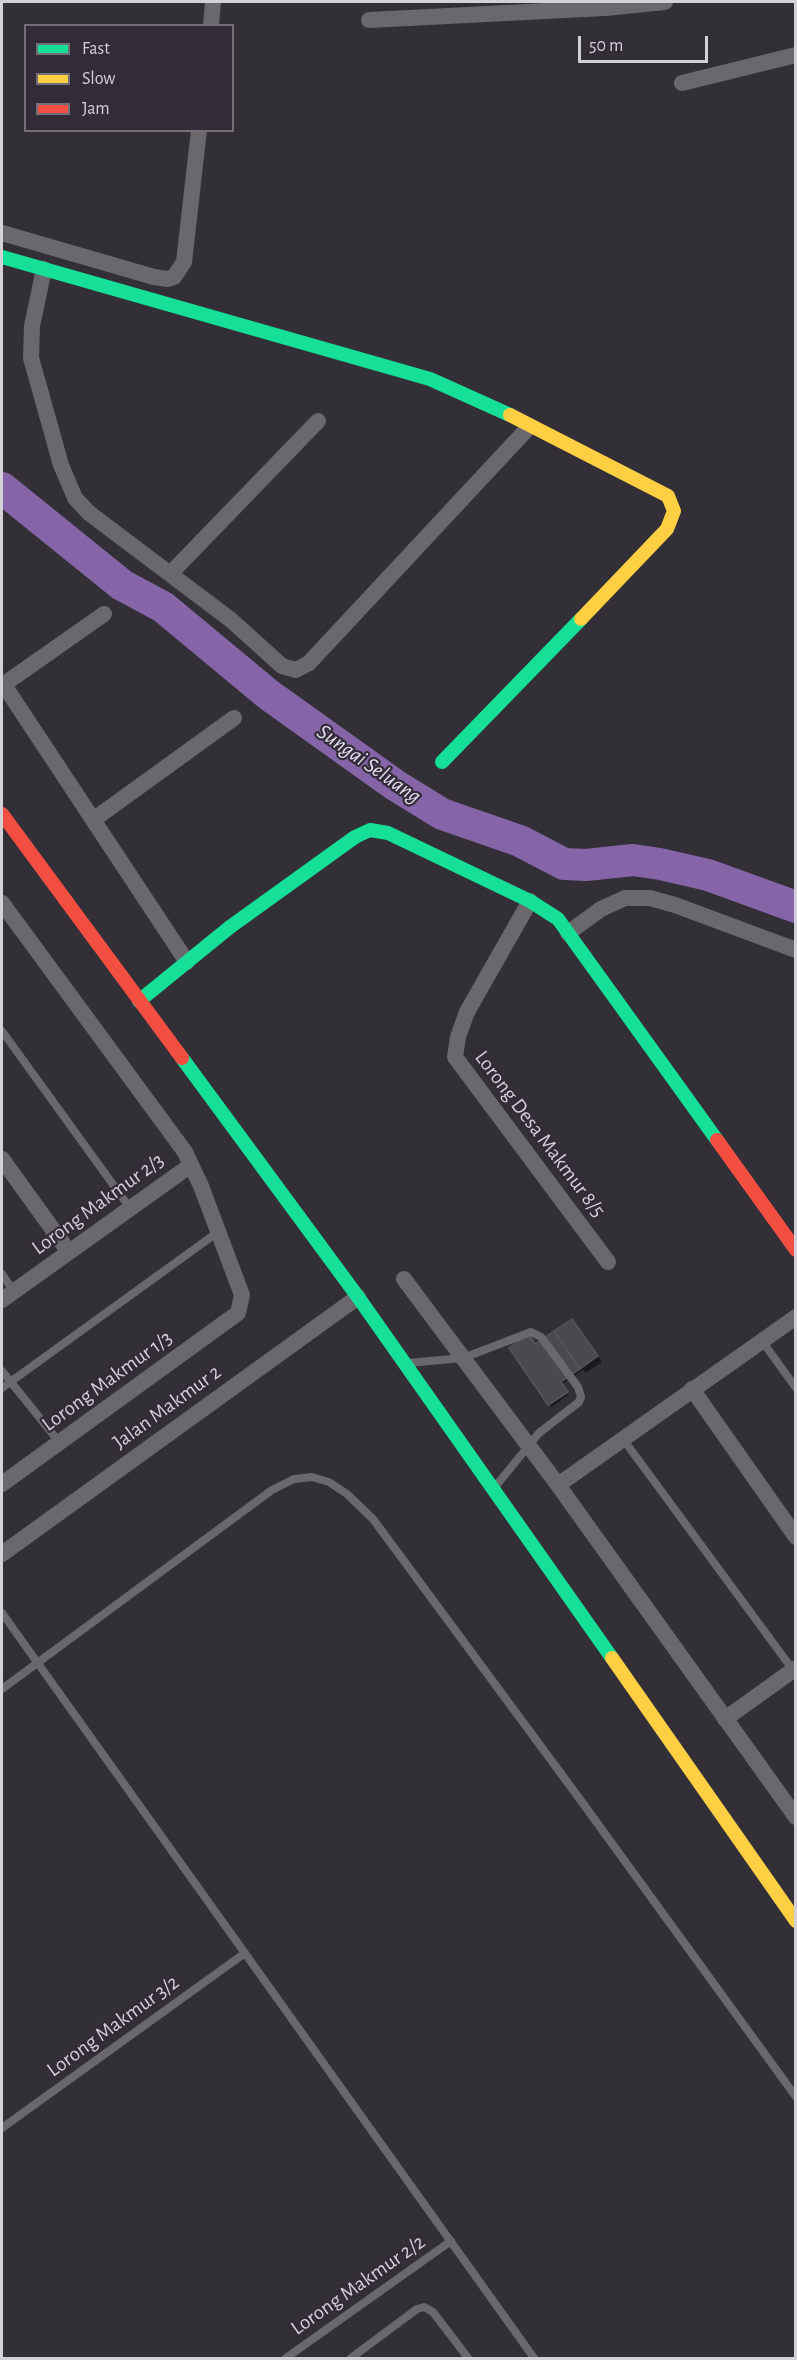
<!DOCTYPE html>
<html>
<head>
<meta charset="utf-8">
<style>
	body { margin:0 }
	#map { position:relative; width:797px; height:2360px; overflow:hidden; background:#322f36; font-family:"Alegreya Sans",sans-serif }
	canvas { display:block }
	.frame { position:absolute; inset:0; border:3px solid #d4d0d8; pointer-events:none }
	.legend { position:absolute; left:24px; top:24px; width:210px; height:108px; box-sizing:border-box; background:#322c39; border:2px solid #736e79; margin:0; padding:8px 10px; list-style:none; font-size:18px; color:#d4d0d8 }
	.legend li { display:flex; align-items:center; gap:12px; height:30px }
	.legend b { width:30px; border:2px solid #736e79 }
	.scale { position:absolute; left:578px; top:36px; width:130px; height:27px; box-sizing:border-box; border:3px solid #d4d0d8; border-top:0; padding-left:8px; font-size:18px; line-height:21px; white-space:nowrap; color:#d4d0d8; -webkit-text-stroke:4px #322c39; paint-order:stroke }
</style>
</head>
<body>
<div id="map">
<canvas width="797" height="2360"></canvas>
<div class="frame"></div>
<ul class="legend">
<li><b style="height:8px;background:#16e098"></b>Fast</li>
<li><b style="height:8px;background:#ffcf43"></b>Slow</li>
<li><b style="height:8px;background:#f24e42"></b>Jam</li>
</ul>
<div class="scale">50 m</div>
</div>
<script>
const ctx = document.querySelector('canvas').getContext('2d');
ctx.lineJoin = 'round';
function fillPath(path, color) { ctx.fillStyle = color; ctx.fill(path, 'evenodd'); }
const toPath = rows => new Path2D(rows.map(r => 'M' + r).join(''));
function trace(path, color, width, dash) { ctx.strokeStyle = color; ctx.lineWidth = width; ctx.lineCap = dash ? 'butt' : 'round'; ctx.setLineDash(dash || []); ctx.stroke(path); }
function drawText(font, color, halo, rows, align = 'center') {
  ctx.font = font + ' "Alegreya Sans",sans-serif'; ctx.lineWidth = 4.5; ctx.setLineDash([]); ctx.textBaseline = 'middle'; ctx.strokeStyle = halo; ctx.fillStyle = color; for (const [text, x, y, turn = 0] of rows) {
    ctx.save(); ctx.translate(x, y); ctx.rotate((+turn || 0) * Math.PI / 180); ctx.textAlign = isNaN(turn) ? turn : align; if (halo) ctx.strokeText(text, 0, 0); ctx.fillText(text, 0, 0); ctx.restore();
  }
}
const shadow = toPath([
	[572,1321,602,1362,586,1373,583,1370,562,1384,569,1394,552,1407,511,1348,536,1346]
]);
const river = toPath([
	[2,488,122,585,163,607,269,695,395,785,442,814,520,841,564,864,586,865,633,860,660,864,708,875,796,907]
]);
const building = toPath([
	[572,1319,598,1356,580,1369,554,1331,572,1319],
	[554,1331,580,1369,561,1382,568,1392,548,1405,509,1348,529,1334,535,1344,554,1331]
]);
const lane = toPath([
	[2,1031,130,1208],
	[2,1274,14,1292],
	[762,1341,796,1388],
	[408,1363,463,1358,531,1332,541,1337,578,1387,581,1397,579,1402,539,1433,495,1487],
	[2,1371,60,1443],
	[2,1388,218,1232],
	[623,1439,793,1670],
	[2,1613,534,2358],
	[2,1689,272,1490,294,1479,312,1477,329,1482,347,1494,373,1519,579,1798,796,2097],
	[2,2128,245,1953],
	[286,2358,451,2241],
	[351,2358,417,2309,424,2307,433,2312,468,2358]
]);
const street = toPath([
	[369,20,605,8,665,2],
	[211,26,213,2],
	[682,83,796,55],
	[2,233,154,277,168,279,174,277,184,262,199,130],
	[44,269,32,326,31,358,61,465,75,498,89,513,231,620,282,666,296,670,309,663,530,426],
	[170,574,318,421],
	[2,682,187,962],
	[3,685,104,614],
	[93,820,234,718],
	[530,901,467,1012,458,1037,455,1057,608,1262],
	[2,903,185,1152,201,1186,242,1295,238,1313,2,1484],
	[568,933,601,909,625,898,650,898,675,905,796,950],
	[2,1159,69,1252],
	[404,1279,558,1485,796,1817],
	[2,1300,191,1165],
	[692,1389,796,1537],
	[558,1485,796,1317],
	[2,1554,358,1297],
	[725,1719,796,1668]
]);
const fast = toPath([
	[2,257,430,379,510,415],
	[442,762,581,619],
	[139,1001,230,927,355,837,370,830,388,833,530,901,558,919,717,1140],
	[182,1058,358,1297,612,1658]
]);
const slow = toPath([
	[510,415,668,496,674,511,667,529,581,619],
	[612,1658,796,1921]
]);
const jam = toPath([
	[2,814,182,1058],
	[717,1140,796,1250]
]);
const streetNames = [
	["Lorong Desa Makmur 8/5",540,1134,53],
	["Lorong Makmur 2/3",98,1204,-36],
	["Lorong Makmur 1/3",107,1381,-36],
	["Jalan Makmur 2",167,1407,-36],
	["Lorong Makmur 3/2",113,2026,-36],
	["Lorong Makmur 2/2",358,2285,-35]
];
const waterNames = [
	["Sungai Seluang",369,764,35]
];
fillPath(shadow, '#0007');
trace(river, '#8565a7', 32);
fillPath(building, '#4b494e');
trace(building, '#57545a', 1.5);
trace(lane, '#6a686d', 8);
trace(street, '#6a686d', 16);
trace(fast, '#16e098', 14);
trace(slow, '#ffcf43', 14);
trace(jam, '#f24e42', 14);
drawText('21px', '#d4d0d8', '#322c39', streetNames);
drawText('italic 22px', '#e7def2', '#322c39', waterNames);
</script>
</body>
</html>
